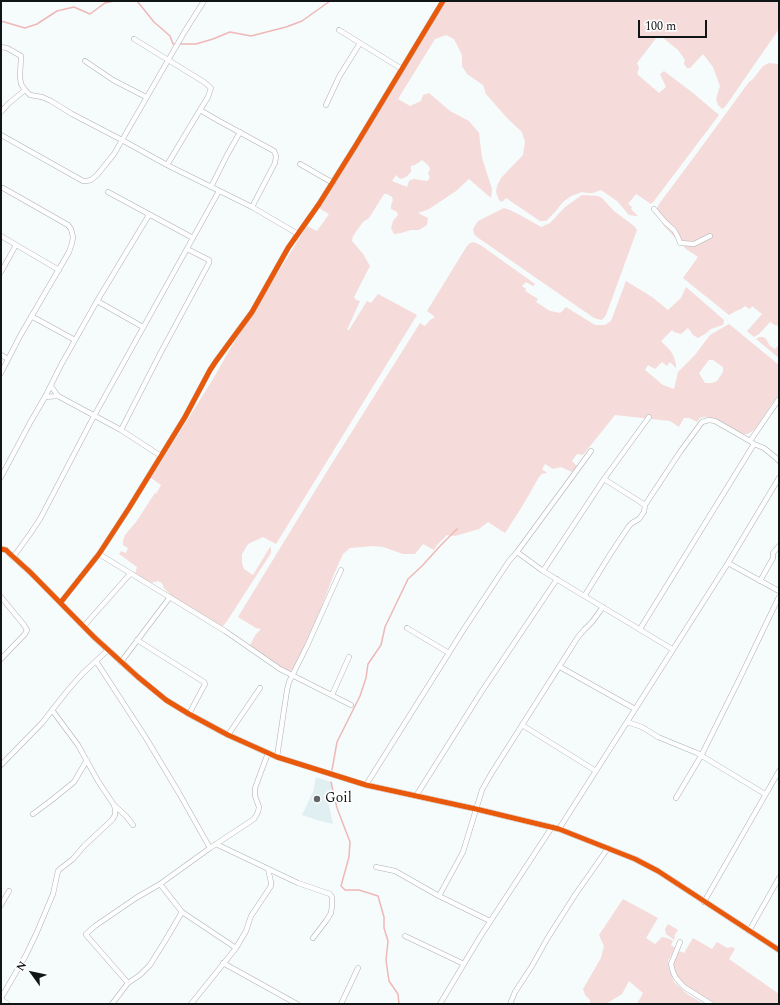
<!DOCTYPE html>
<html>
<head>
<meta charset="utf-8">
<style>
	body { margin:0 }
	#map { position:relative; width:780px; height:1005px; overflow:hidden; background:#f6fbfc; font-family:Spectral,serif }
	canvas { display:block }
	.frame { position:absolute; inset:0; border:2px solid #111516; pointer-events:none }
	.north { position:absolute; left:12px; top:953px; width:40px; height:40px; -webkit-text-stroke:3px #fff; paint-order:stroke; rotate:303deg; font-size:11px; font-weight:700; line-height:16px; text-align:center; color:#111516 }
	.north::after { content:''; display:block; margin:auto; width:14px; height:18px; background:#111516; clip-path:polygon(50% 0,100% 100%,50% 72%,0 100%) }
	.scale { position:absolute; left:638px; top:20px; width:69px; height:18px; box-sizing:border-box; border:2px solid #111516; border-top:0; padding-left:5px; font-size:12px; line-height:14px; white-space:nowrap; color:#111516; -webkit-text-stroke:3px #fff; paint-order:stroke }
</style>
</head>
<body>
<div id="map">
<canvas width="780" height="1005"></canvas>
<div class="frame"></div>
<div class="north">N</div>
<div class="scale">100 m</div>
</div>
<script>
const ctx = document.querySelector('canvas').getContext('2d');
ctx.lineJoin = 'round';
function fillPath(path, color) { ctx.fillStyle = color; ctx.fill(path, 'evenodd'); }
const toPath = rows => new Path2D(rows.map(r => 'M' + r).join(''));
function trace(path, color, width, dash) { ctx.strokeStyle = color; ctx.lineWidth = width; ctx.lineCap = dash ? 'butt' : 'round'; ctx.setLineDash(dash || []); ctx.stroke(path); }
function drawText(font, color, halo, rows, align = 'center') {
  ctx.font = font + ' Spectral,serif'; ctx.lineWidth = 3.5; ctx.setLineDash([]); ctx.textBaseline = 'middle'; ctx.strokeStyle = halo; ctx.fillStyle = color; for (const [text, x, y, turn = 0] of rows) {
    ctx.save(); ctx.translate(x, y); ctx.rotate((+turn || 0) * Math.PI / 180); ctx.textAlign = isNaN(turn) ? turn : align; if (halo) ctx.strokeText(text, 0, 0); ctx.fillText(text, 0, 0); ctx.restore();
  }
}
const built = toPath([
	[316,777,333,783,328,801,333,824,320,821,302,815,313,792]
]);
const green = toPath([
	[445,1,779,1,779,29,725,107,722,109,718,105,716,99,720,86,713,67,703,54,690,68,687,68,684,64,685,60,678,50,662,37,657,37,637,63,639,68,637,74,659,93,666,87,660,74,664,71,693,93,719,115,654,201,651,204,636,194,628,204,632,207,631,209,638,216,636,216,629,215,617,201,601,190,593,193,587,193,582,192,571,196,563,202,555,212,546,221,540,221,506,198,502,202,499,200,496,192,497,186,501,178,523,155,525,142,522,132,507,118,486,94,483,85,467,74,462,66,462,55,454,39,446,35,435,39,398,99,410,106,421,101,423,95,429,93,450,111,469,121,479,133,482,158,492,189,491,198,469,179,456,191,429,209,418,213,428,218,427,225,419,230,411,230,401,233,394,234,391,228,393,221,398,215,397,212,391,209,391,205,393,200,392,197,387,194,384,194,369,218,363,222,353,236,352,241,363,254,370,266,354,297,356,300,360,301,347,330,349,330,367,301,371,303,378,294,417,315,276,544,263,537,248,544,242,554,242,563,244,569,253,575,270,547,271,548,271,553,227,621,223,626,215,624,176,600,164,588,162,583,158,581,151,583,135,574,137,567,119,554,121,551,126,553,128,548,123,545,123,541,125,535,136,522,155,493,156,494,161,485,151,478,213,379,233,344,307,226,317,231,329,214,319,208,388,97],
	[422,160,429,166,430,170,428,173,430,178,427,181,414,179,409,181,407,187,392,181,396,175,400,179,406,177,411,172,411,166,415,165],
	[769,63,779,64,779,326,775,325,770,322,759,334,754,337,747,331,762,314,752,306,750,309,745,306,741,309,736,311,729,315,683,278,698,257,686,249,664,226,656,210,659,204,700,149,749,82,753,79,763,66],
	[582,195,598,196,602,198,614,211,634,226,637,230,606,315,603,319,601,320,594,318,477,237,474,234,473,229,478,221,504,208,510,210,520,215,541,227,550,223,565,207],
	[474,242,482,246,535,284,533,286,526,282,522,286,526,289,525,291,538,299,536,302,550,311,560,313,566,307,595,325,605,325,611,321,626,281,652,297,668,310,681,298,686,287,724,320,723,325,711,329,705,334,698,338,693,335,688,328,681,334,674,332,672,330,661,341,670,350,674,357,676,365,676,368,670,362,667,366,662,362,655,369,648,365,645,370,663,385,674,389,678,372,695,355,710,335,729,324,779,365,779,394,754,430,748,434,742,434,708,417,703,417,700,418,697,422,689,418,684,418,679,427,670,421,615,415,583,455,578,454,576,455,572,461,577,466,572,472,561,467,553,469,545,464,542,469,547,473,542,474,539,477,523,505,505,533,488,522,479,529,455,536,447,535,437,545,434,550,423,544,415,554,403,554,383,547,373,546,350,548,343,554,334,574,317,619,294,668,289,672,249,647,256,634,261,629,256,628,238,617,326,473,420,323,425,326,430,320,435,317,427,311,467,246,470,243],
	[709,360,713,360,723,367,723,372,717,381,712,383,705,383,699,373],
	[759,337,763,337,766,339,770,346,775,349,779,345,779,358,756,339],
	[623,899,658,918,646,938,655,944,662,937,667,938,673,941,671,945,675,948,668,961,669,969,674,982,687,994,704,1004,637,1004,643,993,629,981,622,994,606,1004,590,1004,590,1000,585,995,583,989,601,958,604,946,599,935],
	[668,924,678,930,674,936,675,937,674,940,666,934,665,929],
	[693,938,712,949,717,942,727,948,733,947,735,949,729,959,779,994,779,1004,714,1004,685,986,674,972,673,963,679,951,684,953]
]);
const stream = toPath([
	[137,1,154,22,170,36,173,44,175,44],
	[1,21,25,28,37,24,57,11,74,7,90,14,105,3,114,1],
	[179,44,196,44,213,39,230,32,251,36,286,27,302,21,330,1],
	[332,770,337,742,360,696,366,678,368,664,381,645,385,627,408,579,422,566,441,545,457,529],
	[331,782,337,808,350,842,349,857,341,886,345,890,359,890,378,896,384,917,384,928,388,941,386,960,389,981,398,994,399,1004]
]);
const minor = toPath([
	[339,30,402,69],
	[134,39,204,82,211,88,208,97,200,110,167,165],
	[1,47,7,48,21,56,20,77,21,84,25,90,30,95,42,97,51,101,72,114,122,140,167,165,252,207,298,234],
	[85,61,113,80,146,97],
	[326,105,339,77,360,43],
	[200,110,219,121,274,151,276,156,275,163,252,207],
	[1,112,8,104,25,90],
	[1,135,83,181,86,181,91,180,97,175,114,154,185,31,204,1],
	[300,164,333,183],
	[211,187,226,157,240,132],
	[108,192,193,238],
	[654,209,666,223,674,230,678,237,680,243,694,244,710,236],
	[1,236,59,270],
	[1,272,16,245],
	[97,301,143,327],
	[31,316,75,340],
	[1,355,8,359],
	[1,373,20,336,69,252,72,243,73,237,71,229,68,225,3,188],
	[51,386,58,396,121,430,161,456],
	[45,397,58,396],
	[121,430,160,354,209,263,209,260,187,249],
	[750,441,779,399],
	[1,477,31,421,45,397,61,365,97,301,149,215],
	[604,479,645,505],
	[517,552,543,571,672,649],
	[99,554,225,631,280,669,351,705],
	[14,556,30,534,40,519,94,416,219,191],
	[728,563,779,591],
	[543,571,604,479,649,417],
	[760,581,773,558,773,553,779,546],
	[585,595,611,553,629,526,632,523,639,519,644,512,645,505,680,452,702,422,709,420,715,421,750,441,754,444,764,448,775,457,779,461],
	[1,597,24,625,27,630,25,634,1,659],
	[61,602,99,554,129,508,185,417,210,370,216,361,252,312,288,248,319,204,356,145,443,1],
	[84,626,130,574],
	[407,628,449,653],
	[640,629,754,444],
	[137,640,204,682,205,684,204,686,189,714],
	[96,661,146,738,179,793,210,848],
	[121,662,170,597],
	[560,667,635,709],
	[332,695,349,657],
	[627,722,642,727,658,737,697,753,765,794],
	[522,725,596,771],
	[228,735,260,688],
	[277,757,287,690,289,682,307,646,341,570],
	[1,765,42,723,68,690,83,673,108,650],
	[366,785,464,629,509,561,517,552,591,451],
	[416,796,438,761,480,694,557,579],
	[676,798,701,756,738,682,779,597],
	[115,806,126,816,133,825],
	[33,814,53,799,74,782,87,760],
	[559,829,728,563,779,478],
	[216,844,298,883,330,894,332,897,332,906,331,913,326,921,313,938],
	[376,867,395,871,439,896,490,921],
	[160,884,182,912,236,948],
	[439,896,463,852,482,790,491,774,578,637,584,630,592,622,603,607],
	[704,902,779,771],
	[1,905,9,891],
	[749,931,779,878],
	[405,936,464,964],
	[680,942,671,964,673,972,676,978,684,987,711,1004],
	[223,963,297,1004],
	[128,983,87,936,86,934,95,926,136,898,160,884,210,848,254,819,258,812,259,807,255,796,255,788,268,753],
	[1,998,26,955,37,932,53,894,58,871,60,869,73,859,84,846,112,820,115,815,115,809,114,805,98,781,78,745,52,710],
	[112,1004,128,983,140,975,150,965,165,941,182,912],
	[191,1004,236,948,246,931,251,916,271,886,271,882,268,869],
	[341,1004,358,968],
	[440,1004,480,937,552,827],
	[510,1004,515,992,532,966,547,939,575,895,608,848]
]);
const tertiary = toPath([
	[1,549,6,550,9,553,30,572,94,637,138,677,166,700,189,714,228,735,277,757,366,785,476,809,559,829,635,859,658,871,779,950],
	[1,1000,7,1004]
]);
const cycleway = toPath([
	[1,549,6,550,9,553,30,572,94,637,138,677,166,700,189,714,228,735,277,757,366,785,476,809,559,829,635,859,658,871,779,950],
	[61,602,99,554,129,508,185,417,210,370,216,361,252,312,288,248,319,204,356,145,443,1]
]);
const markers = [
	[317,799,4,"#616666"]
];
const poiNames = [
	["Goil",325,799]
];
fillPath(built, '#e0eff2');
fillPath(green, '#f5dbda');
trace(stream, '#eeb8b7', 1.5);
trace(minor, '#acb1b2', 5.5);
trace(tertiary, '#acb1b2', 6);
trace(minor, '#fefeff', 4.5);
trace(tertiary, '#fefeff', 5.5);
trace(cycleway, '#e8590c', 5);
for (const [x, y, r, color] of markers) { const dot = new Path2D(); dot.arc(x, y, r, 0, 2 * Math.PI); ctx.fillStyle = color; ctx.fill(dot); trace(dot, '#fff', 1.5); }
drawText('14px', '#111516', '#fff', poiNames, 'left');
</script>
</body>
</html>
